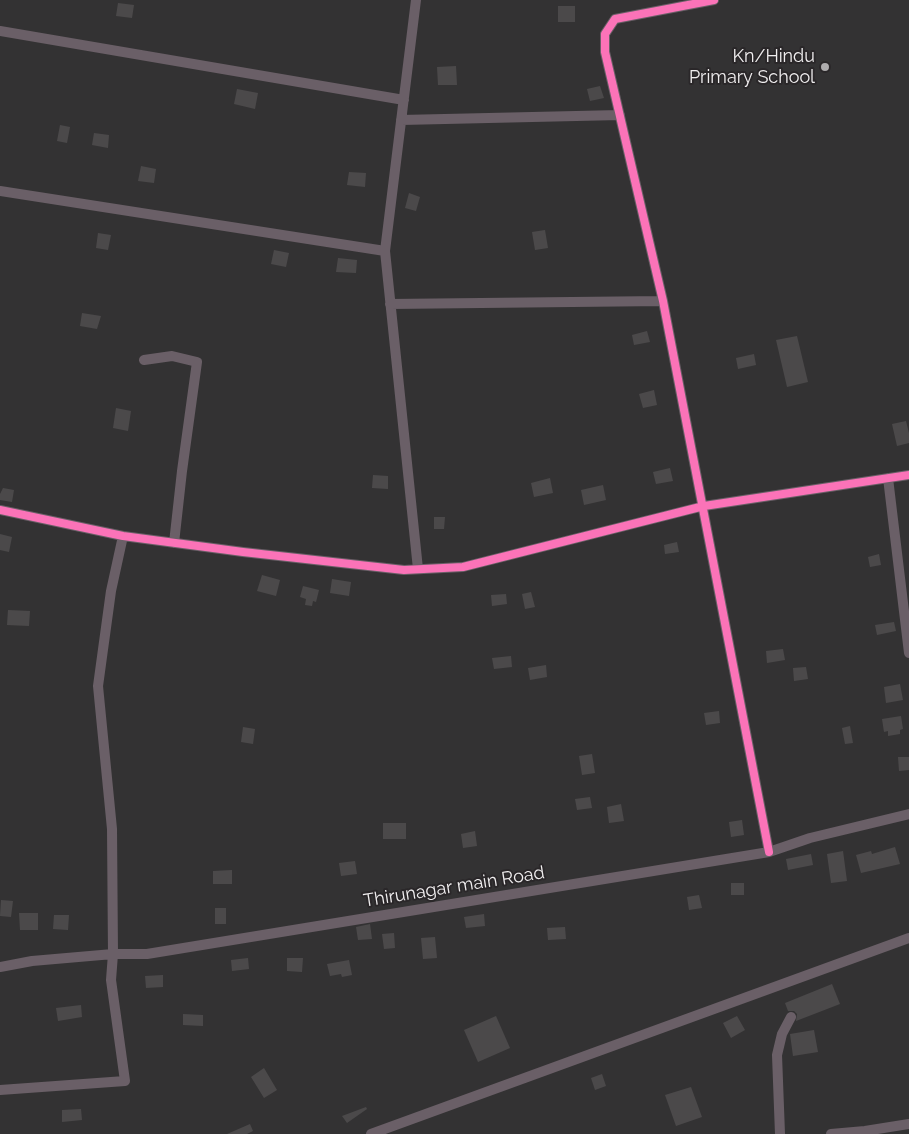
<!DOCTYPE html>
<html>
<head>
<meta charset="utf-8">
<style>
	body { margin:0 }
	canvas { display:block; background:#333233 }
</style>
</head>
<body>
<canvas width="909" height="1134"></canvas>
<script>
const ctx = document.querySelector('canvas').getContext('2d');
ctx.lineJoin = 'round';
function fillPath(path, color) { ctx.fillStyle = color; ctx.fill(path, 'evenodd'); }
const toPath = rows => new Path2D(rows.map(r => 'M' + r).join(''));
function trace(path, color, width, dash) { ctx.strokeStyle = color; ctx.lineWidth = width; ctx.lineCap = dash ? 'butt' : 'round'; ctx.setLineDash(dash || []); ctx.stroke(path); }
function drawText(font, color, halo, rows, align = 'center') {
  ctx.font = font + ' Raleway,sans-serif'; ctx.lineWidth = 4; ctx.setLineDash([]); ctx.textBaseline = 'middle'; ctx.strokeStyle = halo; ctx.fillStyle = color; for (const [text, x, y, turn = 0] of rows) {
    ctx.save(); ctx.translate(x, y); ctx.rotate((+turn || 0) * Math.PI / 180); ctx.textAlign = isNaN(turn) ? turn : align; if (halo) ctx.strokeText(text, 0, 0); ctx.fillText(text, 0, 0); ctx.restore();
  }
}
const building = toPath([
	[118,3,134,5,132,18,116,16],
	[558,6,575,6,575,22,558,22],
	[456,66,457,85,438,85,437,67],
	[600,86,604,98,590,101,587,89],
	[237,89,258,93,255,109,234,104],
	[60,125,70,127,67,143,57,141],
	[94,133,109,135,108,148,92,145],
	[141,166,156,169,154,183,138,181],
	[349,172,366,173,365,187,347,185],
	[409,193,420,197,416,211,405,208],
	[545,230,548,248,535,250,532,232],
	[98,233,111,235,108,250,96,248],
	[274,250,289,253,286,267,271,264],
	[338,258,357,260,356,273,336,272],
	[82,313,101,316,97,329,80,326],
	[647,331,650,342,634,345,632,335],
	[797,336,808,382,787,387,776,340],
	[754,354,756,365,738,369,736,358],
	[654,390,657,405,643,408,639,394],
	[116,408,131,411,128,431,113,428],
	[906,421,909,433,909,443,897,446,892,424],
	[670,468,673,481,656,484,653,472],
	[373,475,388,476,388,489,372,488],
	[550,478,553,493,534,497,531,483],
	[603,485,606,500,584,505,581,490],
	[3,488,14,490,12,502,0,500,0,494],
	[434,517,445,517,444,529,434,529],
	[0,534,12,537,9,552,0,550],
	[677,542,679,552,665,554,664,545],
	[879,554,881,565,870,567,868,557],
	[262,575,280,580,276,596,257,591],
	[332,579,351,582,349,596,330,593],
	[303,586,319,590,316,602,313,601,312,606,305,605,306,599,300,597],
	[531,592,535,607,525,609,522,594],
	[506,594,507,604,492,606,491,595],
	[8,610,30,611,29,626,7,625],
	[894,622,896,631,877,635,875,625],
	[783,649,785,660,767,663,766,651],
	[511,656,512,667,494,669,492,658],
	[546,665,547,677,530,680,528,668],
	[806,667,808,679,794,681,793,668],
	[900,684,903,700,886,703,884,687],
	[719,711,720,723,706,725,704,713],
	[901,716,903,729,900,730,900,734,888,736,888,731,884,732,882,719],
	[850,726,853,743,845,744,842,728],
	[243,727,255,729,253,744,241,742],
	[592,754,595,773,582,775,579,756],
	[898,757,909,757,909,770,899,771],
	[590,797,592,808,577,810,575,799],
	[621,804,624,821,609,823,607,807],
	[742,820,744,835,731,837,729,822],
	[383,823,406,823,406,839,383,839],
	[475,831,477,846,463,848,461,834],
	[895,847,900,864,861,873,856,855,871,851,872,854],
	[843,851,847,881,831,883,827,854],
	[811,854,813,865,788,870,786,859],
	[355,861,357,874,341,876,339,863],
	[232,870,232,884,213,884,213,871],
	[731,883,744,883,744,895,731,895],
	[699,895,702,908,689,910,687,897],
	[1,900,13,901,11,917,0,916],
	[215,908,226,908,226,924,215,924],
	[19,913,38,913,38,930,20,930],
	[484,914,485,926,466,928,464,917],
	[54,915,69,915,68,930,53,929],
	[370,924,372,939,358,940,356,927],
	[565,927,566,939,548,940,547,928],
	[394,933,395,948,384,949,382,934],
	[435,937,437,958,423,959,421,938],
	[248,958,249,969,232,971,231,960],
	[287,958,303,958,302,972,287,971],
	[349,960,352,975,342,977,341,974,330,976,327,964],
	[163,975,163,987,146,988,145,976],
	[832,984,840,1004,796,1021,797,1014,794,1011,788,1011,785,1003],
	[81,1005,82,1017,58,1021,56,1008],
	[183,1014,203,1015,203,1026,183,1025],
	[496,1016,510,1048,478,1062,464,1030],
	[737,1016,745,1030,731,1038,723,1023],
	[814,1030,818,1052,793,1056,790,1034],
	[264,1068,277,1090,264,1098,251,1077],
	[602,1074,606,1086,595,1090,591,1078],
	[691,1087,702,1117,676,1126,665,1095],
	[366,1107,367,1109,347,1123,342,1116],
	[81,1109,82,1120,62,1122,62,1110],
	[250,1124,253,1131,247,1134,227,1134]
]);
const minor = toPath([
	[416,0,385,251,418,569],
	[714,0,615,19,605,34,605,52,663,301,769,852],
	[0,31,404,100],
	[401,120,620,115],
	[0,191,385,251],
	[390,304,663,301],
	[144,360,172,356,197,362,182,471,174,543],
	[888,478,909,653],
	[0,510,123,536,243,552,404,570,463,567,704,506,909,475],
	[0,967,32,961,113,954,147,954,769,852,810,838,909,814],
	[0,1090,125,1081,111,980,113,954,112,829,98,686,111,591,123,536],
	[371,1134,909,938],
	[780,1134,777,1055,782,1034,791,1017],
	[831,1134,865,1131,909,1124]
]);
const cycleway = toPath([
	[714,0,615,19,605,34,605,52,663,301,769,852],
	[0,510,123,536,243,552,404,570,463,567,704,506,909,475]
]);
const markers = [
	[825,67,5,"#aeacad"]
];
const poiNames = [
	["Kn/Hindu",815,57],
	["Primary School",815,78]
];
const streetNames = [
	["Thirunagar main Road",454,887,-9]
];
fillPath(building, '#4b494a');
trace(minor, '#6a5f67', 10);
trace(cycleway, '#fb73b8', 8);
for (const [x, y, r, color] of markers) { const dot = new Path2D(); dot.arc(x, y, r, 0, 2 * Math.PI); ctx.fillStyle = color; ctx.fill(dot); trace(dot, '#2a2729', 2); }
drawText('18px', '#f0eeef', '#2a2729', poiNames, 'right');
drawText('18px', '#f0eeef', '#2a2729', streetNames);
</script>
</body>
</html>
